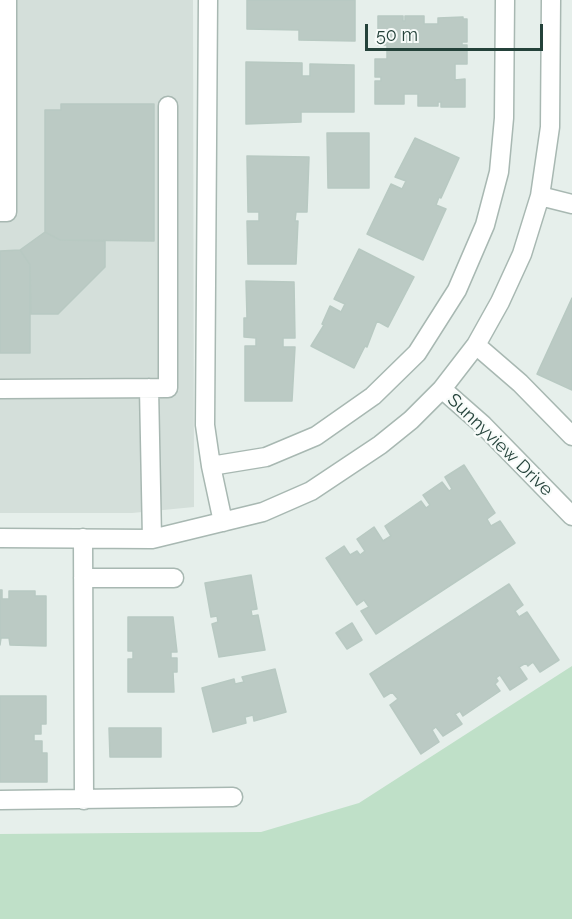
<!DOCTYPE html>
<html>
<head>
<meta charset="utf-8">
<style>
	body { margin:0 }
	#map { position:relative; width:572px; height:919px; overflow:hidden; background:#e6efeb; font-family:Raleway,sans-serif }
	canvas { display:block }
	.scale { position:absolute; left:365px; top:24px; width:178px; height:27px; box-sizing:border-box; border:3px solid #24423a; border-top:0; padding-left:8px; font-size:18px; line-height:21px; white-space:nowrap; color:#24423a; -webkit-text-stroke:4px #f7fbf9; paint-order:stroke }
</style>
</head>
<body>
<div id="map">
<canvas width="572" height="919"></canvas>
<div class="scale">50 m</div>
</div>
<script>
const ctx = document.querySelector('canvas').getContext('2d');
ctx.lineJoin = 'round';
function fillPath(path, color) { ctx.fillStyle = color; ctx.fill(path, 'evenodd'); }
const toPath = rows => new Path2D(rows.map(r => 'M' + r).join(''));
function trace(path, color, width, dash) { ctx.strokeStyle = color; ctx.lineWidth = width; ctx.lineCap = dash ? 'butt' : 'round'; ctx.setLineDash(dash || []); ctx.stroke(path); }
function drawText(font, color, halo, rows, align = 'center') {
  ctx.font = font + ' Raleway,sans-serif'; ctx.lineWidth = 4.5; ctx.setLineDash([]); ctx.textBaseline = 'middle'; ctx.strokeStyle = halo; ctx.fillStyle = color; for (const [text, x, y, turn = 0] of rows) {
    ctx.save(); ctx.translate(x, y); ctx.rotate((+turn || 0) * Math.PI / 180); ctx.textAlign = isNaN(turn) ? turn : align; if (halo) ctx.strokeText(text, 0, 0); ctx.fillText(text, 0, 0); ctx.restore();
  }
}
const built = toPath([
	[0,0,193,0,194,507,132,513,0,513]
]);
const green = toPath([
	[572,666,572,919,0,919,0,834,261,832,359,803]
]);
const building = toPath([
	[247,0,355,0,355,41,299,40,299,30,247,29,247,0],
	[378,16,403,16,403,21,405,21,405,16,424,16,424,24,438,24,438,18,463,17,463,19,467,19,467,42,462,42,462,45,467,45,467,64,455,64,455,80,465,79,465,107,441,107,441,102,438,102,438,106,418,106,418,94,404,94,404,104,375,104,375,81,381,81,381,77,375,77,375,59,387,59,387,45,378,45,378,16],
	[246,62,302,63,302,76,310,76,310,64,354,65,354,112,301,112,301,122,246,124,246,62],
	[61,104,154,104,154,241,60,240,45,232,45,110,61,110,61,104],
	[327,133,369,133,369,188,328,188,327,133],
	[415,138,459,158,441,198,439,197,436,205,446,209,423,260,367,234,391,184,402,189,406,181,395,177,415,138],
	[247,156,309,157,307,212,296,212,295,221,298,221,296,264,248,264,247,221,259,221,259,212,248,212,247,156],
	[45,232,60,240,105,241,105,267,58,314,31,314,30,265,20,250,45,232],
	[359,249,414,277,388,327,377,321,367,347,365,346,354,368,311,346,324,325,322,324,330,306,341,312,345,304,334,299,359,249],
	[20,250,30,265,30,353,0,353,0,251,20,250],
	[246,281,294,282,295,338,283,338,283,347,295,347,292,401,245,401,245,346,256,346,256,338,244,337,244,318,247,318,246,281],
	[572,298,572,390,537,374,572,298],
	[464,465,495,513,487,519,491,526,500,521,515,543,376,634,361,611,369,607,364,600,357,605,326,558,344,546,350,555,357,551,360,555,365,551,357,539,374,527,383,541,391,536,385,526,421,501,426,508,430,505,423,495,442,482,449,491,452,489,445,477,464,465],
	[251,575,257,609,251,610,252,616,258,615,265,650,219,657,212,624,218,622,217,616,211,617,205,583,251,575],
	[509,584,523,605,515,611,519,617,527,612,559,660,540,672,533,662,528,666,526,663,519,667,527,679,510,690,500,675,496,678,498,681,495,684,500,691,463,716,460,711,455,714,462,724,443,736,436,727,432,730,439,742,421,754,390,705,398,699,392,692,384,697,370,674,509,584],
	[0,590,2,590,2,599,9,599,9,591,35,591,35,596,46,596,46,646,10,645,9,638,1,638,0,645,0,590],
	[128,617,173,617,177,652,171,652,171,658,177,658,177,672,173,672,174,692,128,692,128,659,133,659,133,651,128,651,128,617],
	[352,623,362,640,347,649,336,633,352,623],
	[275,669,286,712,254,721,253,715,245,717,246,723,213,732,202,688,234,679,235,684,244,682,242,677,275,669],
	[0,696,46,696,46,724,41,724,41,734,34,734,34,741,42,741,42,753,47,753,47,782,0,782,0,696],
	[109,728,161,728,161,757,110,757,109,728]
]);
const minor = toPath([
	[208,0,205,425,211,466],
	[551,0,550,127,540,196,522,254,500,302,476,345,442,389,483,425,572,516],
	[540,196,572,204],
	[0,212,7,212,7,0],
	[476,345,520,383,572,436],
	[149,388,152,539],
	[0,389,168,388,168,106],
	[223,522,211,466,266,457,316,436,373,396,417,353,457,290,485,225,499,172,504,118,505,0],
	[0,538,152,539,263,512,311,491,380,445,411,420,442,389],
	[83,538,84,800],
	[83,578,174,578],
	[0,800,233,797]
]);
const streetNames = [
	["Sunnyview Drive",500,445,44]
];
fillPath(built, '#d4dfda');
fillPath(green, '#bfe0c8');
fillPath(building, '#bbcac4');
trace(building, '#b8c9c2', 1.5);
trace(minor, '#a8b8b2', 21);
trace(minor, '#fff', 18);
drawText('18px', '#24423a', '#f7fbf9', streetNames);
</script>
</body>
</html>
